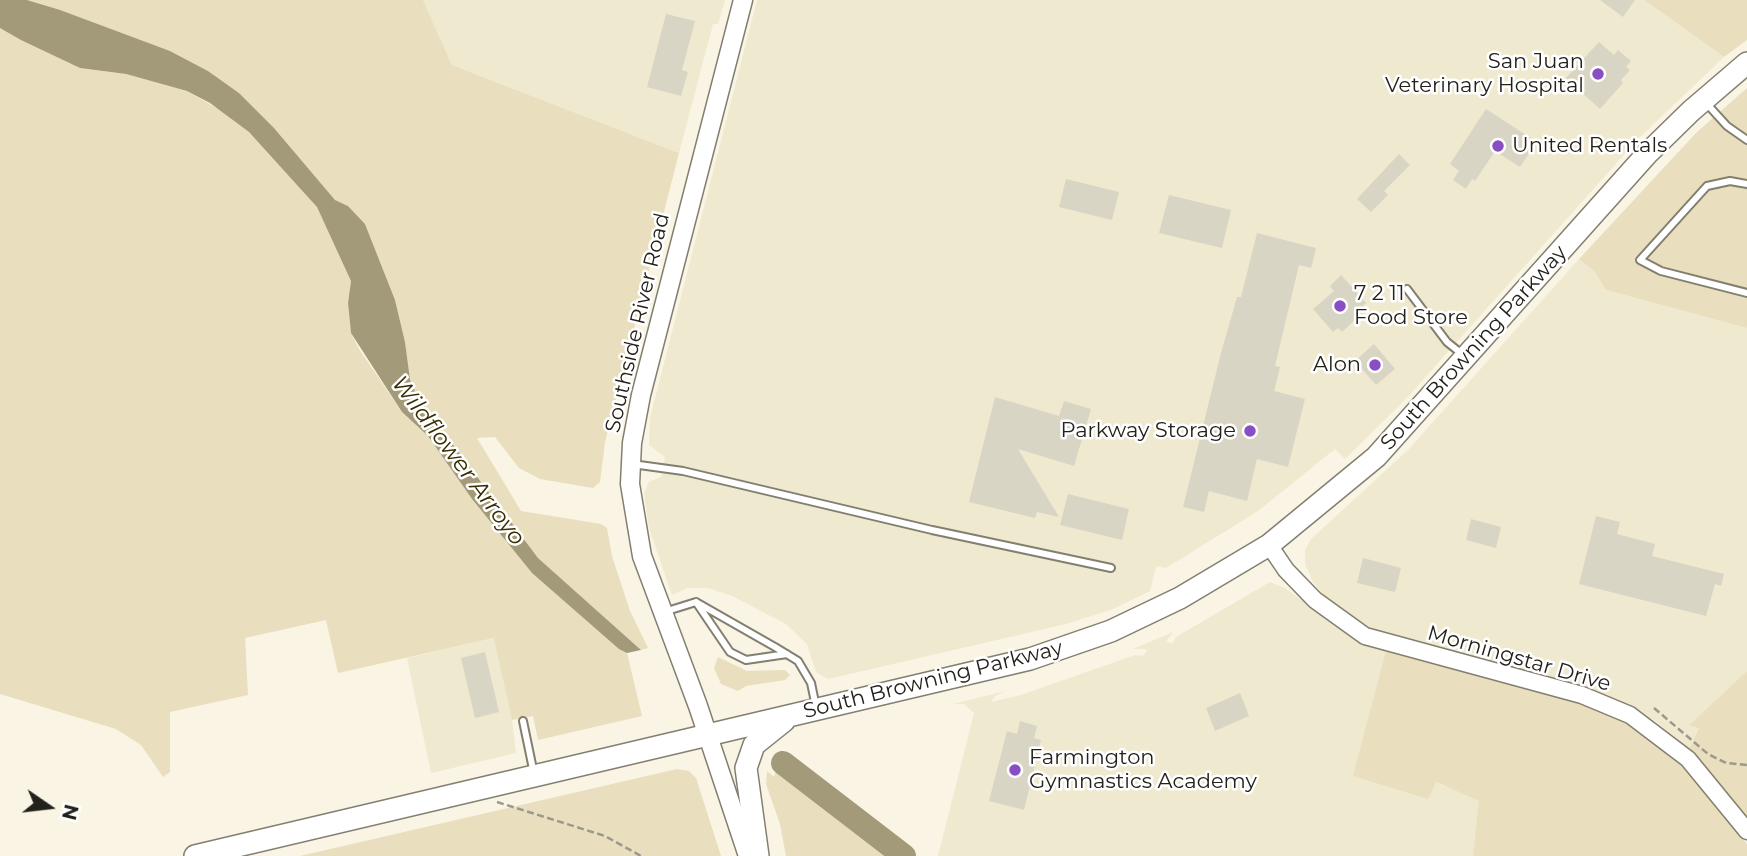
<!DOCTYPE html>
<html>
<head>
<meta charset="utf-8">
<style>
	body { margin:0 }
	#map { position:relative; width:1747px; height:856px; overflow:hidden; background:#f9f4e3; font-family:Montserrat,sans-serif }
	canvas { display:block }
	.north { position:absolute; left:14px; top:772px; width:70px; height:70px; -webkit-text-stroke:5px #fff; paint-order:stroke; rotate:104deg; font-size:19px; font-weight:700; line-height:28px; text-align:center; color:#23211b }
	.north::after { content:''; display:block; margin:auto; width:24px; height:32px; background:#23211b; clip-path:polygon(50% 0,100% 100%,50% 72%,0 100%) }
</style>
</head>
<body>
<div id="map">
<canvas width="1747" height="856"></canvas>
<div class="north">N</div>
</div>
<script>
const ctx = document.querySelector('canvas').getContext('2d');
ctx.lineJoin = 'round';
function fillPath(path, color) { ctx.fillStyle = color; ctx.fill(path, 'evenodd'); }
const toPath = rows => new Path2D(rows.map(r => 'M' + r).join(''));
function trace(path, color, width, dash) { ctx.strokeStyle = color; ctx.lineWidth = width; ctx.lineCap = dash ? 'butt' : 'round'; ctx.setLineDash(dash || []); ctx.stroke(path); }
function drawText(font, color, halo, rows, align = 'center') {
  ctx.font = font + ' Montserrat,sans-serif'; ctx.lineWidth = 5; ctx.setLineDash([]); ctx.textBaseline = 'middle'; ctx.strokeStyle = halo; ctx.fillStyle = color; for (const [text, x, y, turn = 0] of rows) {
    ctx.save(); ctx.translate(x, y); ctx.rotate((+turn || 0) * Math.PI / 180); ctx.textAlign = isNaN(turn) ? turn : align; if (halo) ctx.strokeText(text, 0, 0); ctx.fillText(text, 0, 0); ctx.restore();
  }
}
const built = toPath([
	[423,0,725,0,718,24,713,24,679,153,452,65],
	[757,0,1644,0,1724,57,1639,138,1405,400,1345,459,1335,449,1258,511,1166,568,1156,566,1150,591,1113,609,1066,624,828,679,816,672,807,644,786,624,732,596,708,588,687,588,672,595,649,528,644,493,649,482,661,477,665,457,649,445,650,418],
	[1579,259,1595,272,1606,290,1747,328,1747,671,1690,724,1699,727,1689,749,1654,720,1610,697,1374,632,1355,622,1325,597,1312,580,1305,564,1305,550,1311,539,1408,450],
	[1270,582,1285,588,1347,633,1386,650,1354,776,1428,798,1435,782,1480,801,1473,856,938,856,974,713,964,704,953,704,1006,691,995,696,991,702,1021,695,1135,655,1143,656,1147,651,1145,649,1133,649,1173,632,1166,642,1173,643,1176,637],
	[495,638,512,720,516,753,431,773,407,658]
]);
const green = toPath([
	[27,0,423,0,452,65,679,153,605,442,600,482,593,488,540,479,519,468,495,437,477,438,521,511,601,524,607,528,612,556,630,611,648,648,641,650,538,558,418,398,409,380,405,342,395,300,365,224,348,206,335,200,274,128,239,93,208,71,170,51],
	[1644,0,1747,0,1747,40,1724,57],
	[0,28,80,68,126,74,187,91,222,111,249,132,279,163,317,207,346,267,351,281,348,303,351,333,359,349,402,412,428,436,472,499,532,573,627,653,642,716,538,740,533,716,512,720,494,638,338,673,326,620,245,638,248,695,170,712,170,772,163,777,141,745,116,729,0,694],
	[1747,88,1747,328,1606,290,1595,272,1579,259,1697,132],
	[1386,650,1508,681,1590,705,1622,718,1677,759,1698,781,1747,844,1747,856,1473,856,1479,801,1436,782,1428,799,1353,776],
	[718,657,747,671,785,670,790,675,785,680,746,686,738,691,721,684,714,668],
	[1747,671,1747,819,1689,749,1699,728,1689,725],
	[677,769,689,771,696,778,721,856,300,856],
	[777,769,807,790,892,856,786,856,780,824,766,784,767,771,774,777]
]);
const water = toPath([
	[0,0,27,0,60,10,170,51,208,71,239,93,274,128,335,200,348,206,365,224,395,300,405,342,410,380,418,398,538,558,641,650,627,653,619,649,532,573,472,499,428,436,402,412,351,333,348,303,351,281,317,207,249,132,210,103,187,91,126,74,80,68,21,40,0,28]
]);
const river = toPath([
	[783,763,904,856]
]);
const building = toPath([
	[1600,0,1635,0,1623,17],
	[666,14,695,21,682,70,688,72,681,96,647,87],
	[1599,42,1614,55,1618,50,1631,61,1626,67,1630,70,1621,80,1623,83,1600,109,1566,78],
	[1486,109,1537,142,1520,167,1495,151,1475,181,1472,179,1466,189,1453,180,1459,171,1450,164],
	[1399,154,1410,165,1384,191,1388,195,1371,212,1357,199],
	[1066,179,1119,192,1112,220,1059,207],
	[1169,195,1231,210,1222,248,1159,233],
	[1257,233,1316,248,1311,268,1299,265,1275,366,1280,367,1274,391,1305,399,1288,467,1257,459,1247,501,1209,491,1204,512,1183,507,1221,353,1237,297,1241,297],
	[1341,275,1366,303,1360,309,1363,312,1342,332,1338,328,1333,332,1313,309,1334,291,1330,286],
	[1374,344,1395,369,1376,385,1355,361],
	[995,397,1059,416,1064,401,1091,409,1074,466,1018,449,1059,517,1037,512,1035,518,969,502],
	[1068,494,1129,509,1122,540,1060,525],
	[1596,516,1620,522,1617,534,1655,544,1652,556,1724,574,1721,586,1715,584,1706,616,1579,584],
	[1471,519,1501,527,1496,548,1466,540],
	[1363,558,1401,568,1395,592,1357,583],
	[485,652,499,712,475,718,461,658],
	[1240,693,1249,716,1215,731,1206,708],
	[1020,721,1037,726,1034,738,1041,740,1024,810,989,801,1007,731,1017,734]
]);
const path = toPath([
	[1654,708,1708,754,1726,763,1747,765],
	[497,802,605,836,641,856]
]);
const service = toPath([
	[1707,104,1727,126,1747,140],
	[1747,184,1730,181,1707,186,1640,260,1661,271,1747,293],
	[1407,289,1447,342,1462,354],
	[632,464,683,471,932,530,1111,568],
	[696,602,730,652,746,660,787,654],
	[664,612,696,602,775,647,798,661,811,683,816,707],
	[523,721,534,774]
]);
const tertiary = toPath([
	[1269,545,1286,570,1315,600,1365,636,1582,695,1630,715,1688,759,1747,831]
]);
const secondary = toPath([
	[743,0,641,395,632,443,630,484,642,556,698,706,748,856]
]);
const trunk = toPath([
	[195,856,1030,659,1111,631,1180,598,1269,545,1376,457,1647,154,1691,111,1747,63],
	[758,856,746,768,754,745,784,721]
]);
const markers = [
	[1598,74,7,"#894ec4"],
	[1498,146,7,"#894ec4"],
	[1340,306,7,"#894ec4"],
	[1375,365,7,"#894ec4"],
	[1250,431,7,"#894ec4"],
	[1015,770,7,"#894ec4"]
];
const poiNames = [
	["San Juan",1584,62],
	["Veterinary Hospital",1584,86],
	["United Rentals",1512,146,"left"],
	["7 2 11",1354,294,"left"],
	["Food Store",1354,318,"left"],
	["Alon",1361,365],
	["Parkway Storage",1236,431],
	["Farmington",1029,758,"left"],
	["Gymnastics Academy",1029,782,"left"]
];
const streetNames = [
	["Southside River Road",638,323,-77],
	["South Browning Parkway",1474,348,-48],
	["Morningstar Drive",1519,659,16],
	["South Browning Parkway",933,680,-14]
];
const waterNames = [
	["Wildflower Arroyo",458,461,53]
];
fillPath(built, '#efe9d0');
fillPath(green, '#e9dfbe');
fillPath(water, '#a39a7a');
trace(river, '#a39a7a', 24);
fillPath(building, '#d9d5c4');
trace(service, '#837f70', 10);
trace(tertiary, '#837f70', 19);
trace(secondary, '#837f70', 21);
trace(trunk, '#837f70', 24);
trace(path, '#9b988c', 2.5, [7, 3.5]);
trace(service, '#fff', 6);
trace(tertiary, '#fff', 16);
trace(secondary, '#fff', 18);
trace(trunk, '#fff', 21);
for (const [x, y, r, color] of markers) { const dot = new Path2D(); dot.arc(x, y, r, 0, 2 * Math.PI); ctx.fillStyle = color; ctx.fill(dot); trace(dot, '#fff', 2.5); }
drawText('21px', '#23211b', '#fff', poiNames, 'right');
drawText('21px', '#23211b', '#fff', streetNames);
drawText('italic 23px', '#372c00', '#fff', waterNames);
</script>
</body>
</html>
